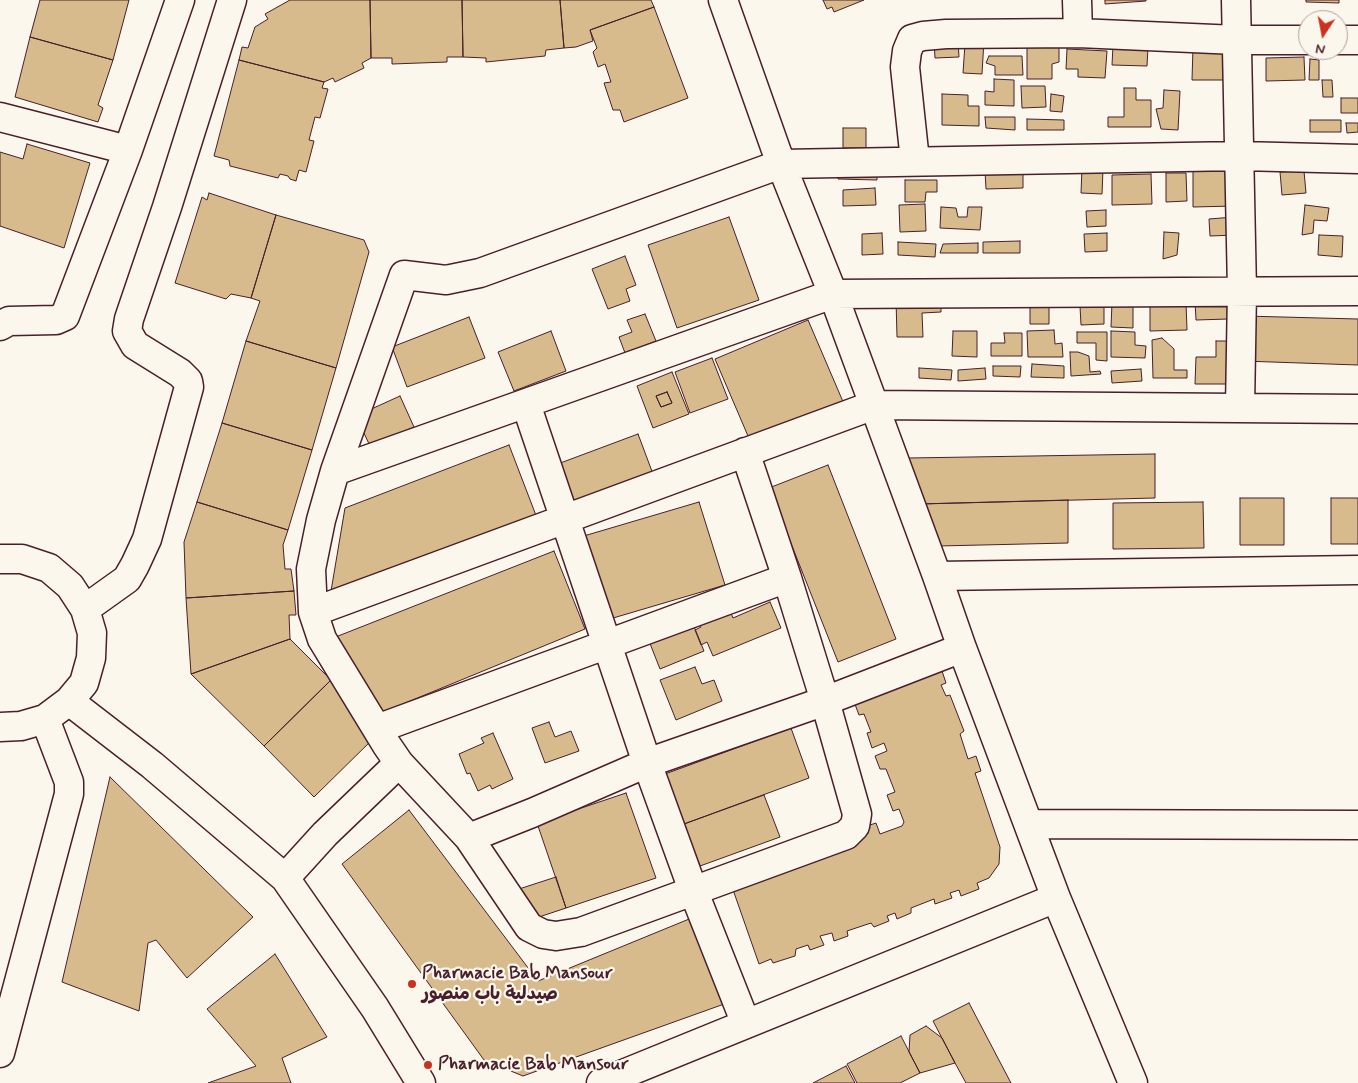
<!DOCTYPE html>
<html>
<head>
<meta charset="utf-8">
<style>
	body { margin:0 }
	#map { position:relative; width:1358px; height:1083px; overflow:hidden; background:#fbf7ec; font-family:Mynerve,sans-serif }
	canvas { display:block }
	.north { position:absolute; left:1298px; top:10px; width:50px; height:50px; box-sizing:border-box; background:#fbf7ec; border:1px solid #b4a19f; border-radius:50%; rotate:191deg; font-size:14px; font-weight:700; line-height:20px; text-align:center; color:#4a1f2b }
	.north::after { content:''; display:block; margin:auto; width:18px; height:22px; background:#c8321e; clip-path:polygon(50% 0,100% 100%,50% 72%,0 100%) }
</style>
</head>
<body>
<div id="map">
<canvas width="1358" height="1083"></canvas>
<div class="north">N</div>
</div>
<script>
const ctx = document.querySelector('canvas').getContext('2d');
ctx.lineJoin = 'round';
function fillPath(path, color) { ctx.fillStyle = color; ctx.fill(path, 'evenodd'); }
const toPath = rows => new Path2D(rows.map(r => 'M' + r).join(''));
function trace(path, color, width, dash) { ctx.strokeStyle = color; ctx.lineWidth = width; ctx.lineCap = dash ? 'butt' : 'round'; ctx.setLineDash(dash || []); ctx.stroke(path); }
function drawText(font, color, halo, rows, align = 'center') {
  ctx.font = font + ' Mynerve,"Playpen Sans Arabic",sans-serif'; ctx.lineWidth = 4.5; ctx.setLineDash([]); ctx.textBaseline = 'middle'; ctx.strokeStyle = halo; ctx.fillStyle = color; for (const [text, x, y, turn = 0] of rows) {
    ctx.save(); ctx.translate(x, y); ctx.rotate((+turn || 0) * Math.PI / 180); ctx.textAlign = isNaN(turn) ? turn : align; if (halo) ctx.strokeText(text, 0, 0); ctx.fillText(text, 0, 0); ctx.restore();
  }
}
const building = toPath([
	[40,0,129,0,113,60,30,37,40,0],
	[290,0,370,0,371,58,362,63,364,68,335,82,333,78,324,82,239,60,242,47,248,48,255,27,268,19,265,14,290,0],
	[370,0,462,0,463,57,447,57,447,62,392,64,392,58,371,58,370,0],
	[462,0,560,0,564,48,546,50,545,56,486,62,486,58,463,57,462,0],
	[560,0,651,0,654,7,590,30,593,41,576,47,564,48,560,0],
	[823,0,864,0,834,12,832,7,827,9,823,0],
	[1105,0,1146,0,1146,1,1105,4,1105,0],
	[1306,0,1339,0,1339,3,1306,2,1306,0],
	[654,7,688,98,624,122,620,110,613,110,604,83,611,82,605,64,598,67,593,52,597,48,590,30,654,7],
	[30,37,113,60,98,105,103,108,98,122,15,97,30,37],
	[984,40,982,74,963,73,965,44,984,40],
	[934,41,958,41,959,57,935,58,934,41],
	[1027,45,1059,45,1059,62,1052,64,1052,79,1027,79,1027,45],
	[1113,46,1148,47,1147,66,1112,65,1113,46],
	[1193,47,1227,47,1227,80,1192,80,1193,47],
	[1067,49,1107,51,1105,78,1078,77,1078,69,1066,69,1067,49],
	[989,56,1022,56,1023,75,995,75,995,66,986,63,989,56],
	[1304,57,1305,80,1266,81,1266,58,1304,57],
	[1310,59,1319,60,1319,80,1309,80,1310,59],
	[239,60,324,82,322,88,328,89,320,118,315,117,309,140,314,141,306,172,299,170,296,181,290,179,288,176,280,174,278,178,230,166,229,160,214,156,239,60],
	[994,79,1014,80,1014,106,985,105,985,91,994,92,994,79],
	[1322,80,1332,80,1333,97,1323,97,1322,80],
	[1021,86,1045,86,1046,107,1022,108,1021,86],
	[1124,88,1136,88,1136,100,1151,100,1151,127,1108,127,1108,117,1124,117,1124,88],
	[1164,90,1180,91,1178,130,1161,129,1156,109,1163,108,1164,90],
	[942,94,968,95,968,106,979,106,979,126,942,125,942,94],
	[1051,94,1064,96,1062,112,1050,111,1051,94],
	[1341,98,1358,98,1358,113,1341,113,1341,98],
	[985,117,1015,117,1015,130,986,128,985,117],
	[1027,119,1064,120,1064,130,1027,130,1027,119],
	[1310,120,1341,120,1341,132,1310,132,1310,120],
	[1346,123,1358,123,1358,132,1347,133,1346,123],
	[843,128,866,128,866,148,843,148,843,128],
	[27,144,90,163,64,248,0,226,0,152,23,159,27,144],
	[1082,168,1103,169,1102,194,1081,193,1082,168],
	[839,169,877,169,877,180,838,179,839,169],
	[1233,169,1234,206,1193,207,1193,171,1233,169],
	[1023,170,1023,188,986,189,985,171,1023,170],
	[1304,171,1306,193,1282,195,1280,172,1304,171],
	[1166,173,1186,173,1187,201,1166,202,1166,173],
	[1151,174,1152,204,1112,205,1112,175,1151,174],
	[905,180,937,180,937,192,926,192,925,202,905,202,905,180],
	[875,188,876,205,843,206,843,190,875,188],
	[209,193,276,215,251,298,231,294,226,299,175,283,202,197,207,200,209,193],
	[925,204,926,231,900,232,899,205,925,204],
	[1305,205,1329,208,1327,221,1314,220,1313,233,1302,235,1305,205],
	[941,207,956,208,958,217,967,217,968,207,982,207,980,230,940,228,941,207],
	[1106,210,1106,226,1087,227,1086,211,1106,210],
	[276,215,364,240,369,252,336,368,246,341,260,301,251,298,276,215],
	[729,217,759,300,677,328,648,245,729,217],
	[1234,217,1235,235,1210,236,1209,219,1234,217],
	[1164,232,1179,233,1177,255,1163,259,1164,232],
	[882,233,883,254,862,255,862,234,882,233],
	[1107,233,1107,251,1085,252,1084,234,1107,233],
	[1319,235,1343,236,1342,257,1318,255,1319,235],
	[1020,241,1020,253,983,253,983,242,1020,241],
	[898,242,936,244,935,257,898,255,898,242],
	[978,243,978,253,940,253,943,244,978,243],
	[625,256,636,285,626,289,630,301,608,309,592,269,625,256],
	[941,298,941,312,922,313,923,337,897,337,896,299,941,298],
	[1227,299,1228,319,1196,320,1195,301,1227,299],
	[1112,302,1133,302,1133,328,1111,327,1112,302],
	[1049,303,1049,324,1030,324,1030,304,1049,303],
	[1186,303,1187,330,1150,331,1150,304,1186,303],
	[1104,305,1104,324,1081,325,1080,306,1104,305],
	[645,314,656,341,625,353,619,337,632,332,627,320,645,314],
	[1244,316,1358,319,1358,365,1243,361,1244,316],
	[469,317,485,358,407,387,392,347,469,317],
	[808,320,844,404,751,443,715,359,808,320],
	[1054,330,1055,344,1062,343,1063,357,1028,357,1027,331,1054,330],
	[551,331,566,371,514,391,498,352,551,331],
	[953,331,977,331,977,357,952,356,953,331],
	[1111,331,1135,332,1135,345,1146,346,1145,358,1111,357,1111,331],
	[1077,332,1107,332,1107,361,1096,360,1096,343,1077,343,1077,332],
	[1004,333,1022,333,1022,356,991,356,991,343,1005,343,1004,333],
	[1162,338,1174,349,1174,370,1187,370,1187,378,1153,378,1152,340,1162,338],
	[246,341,336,368,312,450,222,423,246,341],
	[1216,341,1233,341,1233,384,1195,384,1196,357,1216,357,1216,341],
	[1070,352,1078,352,1089,356,1090,372,1100,371,1101,374,1071,376,1070,352],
	[712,358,728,399,690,413,675,372,712,358],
	[1032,364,1064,366,1064,378,1031,377,1032,364],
	[993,366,1021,366,1020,377,993,376,993,366],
	[919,368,952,370,951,380,919,378,919,368],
	[985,368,986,379,958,381,958,370,985,368],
	[1141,369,1142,381,1112,383,1111,371,1141,369],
	[672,372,689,414,653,428,637,386,672,372],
	[667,392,672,403,661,407,656,396,667,392],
	[667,392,672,403,661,407,656,396,667,392],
	[400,396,414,427,370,446,356,416,400,396],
	[222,423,312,450,288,530,197,502,222,423],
	[638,434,653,474,570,504,555,465,638,434],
	[509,445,537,518,330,597,345,508,509,445],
	[1155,454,1155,498,919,504,909,458,1155,454],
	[828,465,896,639,838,662,769,488,828,465],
	[1240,498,1284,498,1284,545,1240,545,1240,498],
	[1331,498,1358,498,1358,544,1331,544,1331,498],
	[1068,500,1068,543,938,546,919,504,1068,500],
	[197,502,288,530,283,545,285,569,291,569,294,591,186,598,184,542,197,502],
	[699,502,725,585,603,621,577,538,699,502],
	[1203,502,1204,548,1113,549,1113,503,1203,502],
	[554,551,585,629,381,713,328,640,554,551],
	[294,591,296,615,289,615,290,639,191,674,186,598,294,591],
	[770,602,781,628,713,656,707,642,701,645,695,630,701,627,696,617,727,604,733,618,770,602],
	[691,619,704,651,660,669,647,636,691,619],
	[290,639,331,680,264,746,191,674,290,639],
	[940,665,946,683,941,685,946,696,950,695,964,731,960,734,968,759,976,756,981,771,975,773,1000,847,999,864,989,878,977,883,979,889,961,896,959,890,950,893,952,898,935,904,934,899,911,908,911,913,897,919,895,913,887,916,889,921,874,927,871,923,847,931,848,936,834,941,832,933,820,936,824,945,810,950,808,945,796,949,795,956,773,963,771,959,759,964,731,884,864,838,861,828,876,823,880,834,902,826,904,822,899,809,893,811,887,795,895,792,886,769,880,769,875,756,887,751,884,743,872,748,867,733,871,732,864,714,859,715,853,699,940,665],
	[695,667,702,684,714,680,722,701,676,720,660,680,695,667],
	[331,680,368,718,376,736,314,797,264,746,331,680],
	[549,722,555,737,571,731,579,751,545,763,532,728,549,722],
	[791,728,809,778,684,824,665,774,791,728],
	[493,733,513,779,492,789,490,785,478,791,470,773,467,774,459,754,484,743,481,738,493,733],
	[110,777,253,917,187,978,156,940,148,943,139,1011,62,982,110,777],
	[626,793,656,878,566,908,537,823,626,793],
	[764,795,780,837,700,866,684,824,764,795],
	[409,810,538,981,694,917,727,1003,523,1076,484,1060,342,864,409,810],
	[556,877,566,908,530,920,519,889,556,877],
	[275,954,327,1037,282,1058,291,1083,208,1083,256,1066,207,1009,275,954],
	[969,1003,1011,1083,966,1083,955,1063,933,1021,969,1003],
	[926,1026,942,1038,955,1063,920,1073,909,1052,910,1035,926,1026],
	[901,1036,920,1073,900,1083,857,1083,847,1064,901,1036],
	[846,1066,855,1083,813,1083,846,1066]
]);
const minor = toPath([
	[723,0,781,164,833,294,937,576,962,648,1056,898,1133,1083],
	[1077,0,1078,33,1237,40,1308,40],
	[1236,0,1242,291,1240,408],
	[1338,40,1358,40],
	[0,117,128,150],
	[915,161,905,67,907,51,912,39,923,36,946,34,1078,33],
	[0,326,9,321,56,320,65,316,128,150,180,0],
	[526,404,647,763,693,890,746,1024],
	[335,471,833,294,1358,291],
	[0,559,22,559,49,568,70,586,85,609,92,633,91,658,84,683,69,701,45,719,21,726,0,727],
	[937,576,1358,570],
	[85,609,127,579,135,565,147,539,189,387,188,381,180,373,135,345,127,331,129,319,167,207,232,0],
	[313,612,874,405,1358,409],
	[69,701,152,765,285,878,375,1008,421,1083],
	[377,729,787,578],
	[399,763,469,838,532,813,647,763,825,701,962,648],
	[1029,824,1358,825],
	[469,838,529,927,543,934,556,936,581,932,846,835,855,826,857,814,825,701,787,578,745,452],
	[285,878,325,834,399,763,386,744,322,639,313,612,311,569,321,520,335,471,404,275,446,280,480,273,781,164,1240,156,1358,159],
	[0,1053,69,794,69,782,45,719],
	[601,1083,1056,898]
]);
const markers = [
	[412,984,5,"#c8321e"],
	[428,1065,5,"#c8321e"]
];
const poiNames = [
	["Pharmacie Bab Mansour",422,974],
	["صيدلية باب منصور",422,995],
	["Pharmacie Bab Mansour",438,1065]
];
fillPath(building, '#d7bb8c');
trace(building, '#4a1f2b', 1);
trace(minor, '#4a1f2b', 31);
trace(minor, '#fbf7ec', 28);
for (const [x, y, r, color] of markers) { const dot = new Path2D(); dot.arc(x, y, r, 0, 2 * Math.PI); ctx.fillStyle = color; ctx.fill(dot); trace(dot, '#fbf7ec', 2); }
drawText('bold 18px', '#4a1f2b', '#fbf7ec', poiNames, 'left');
</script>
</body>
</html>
